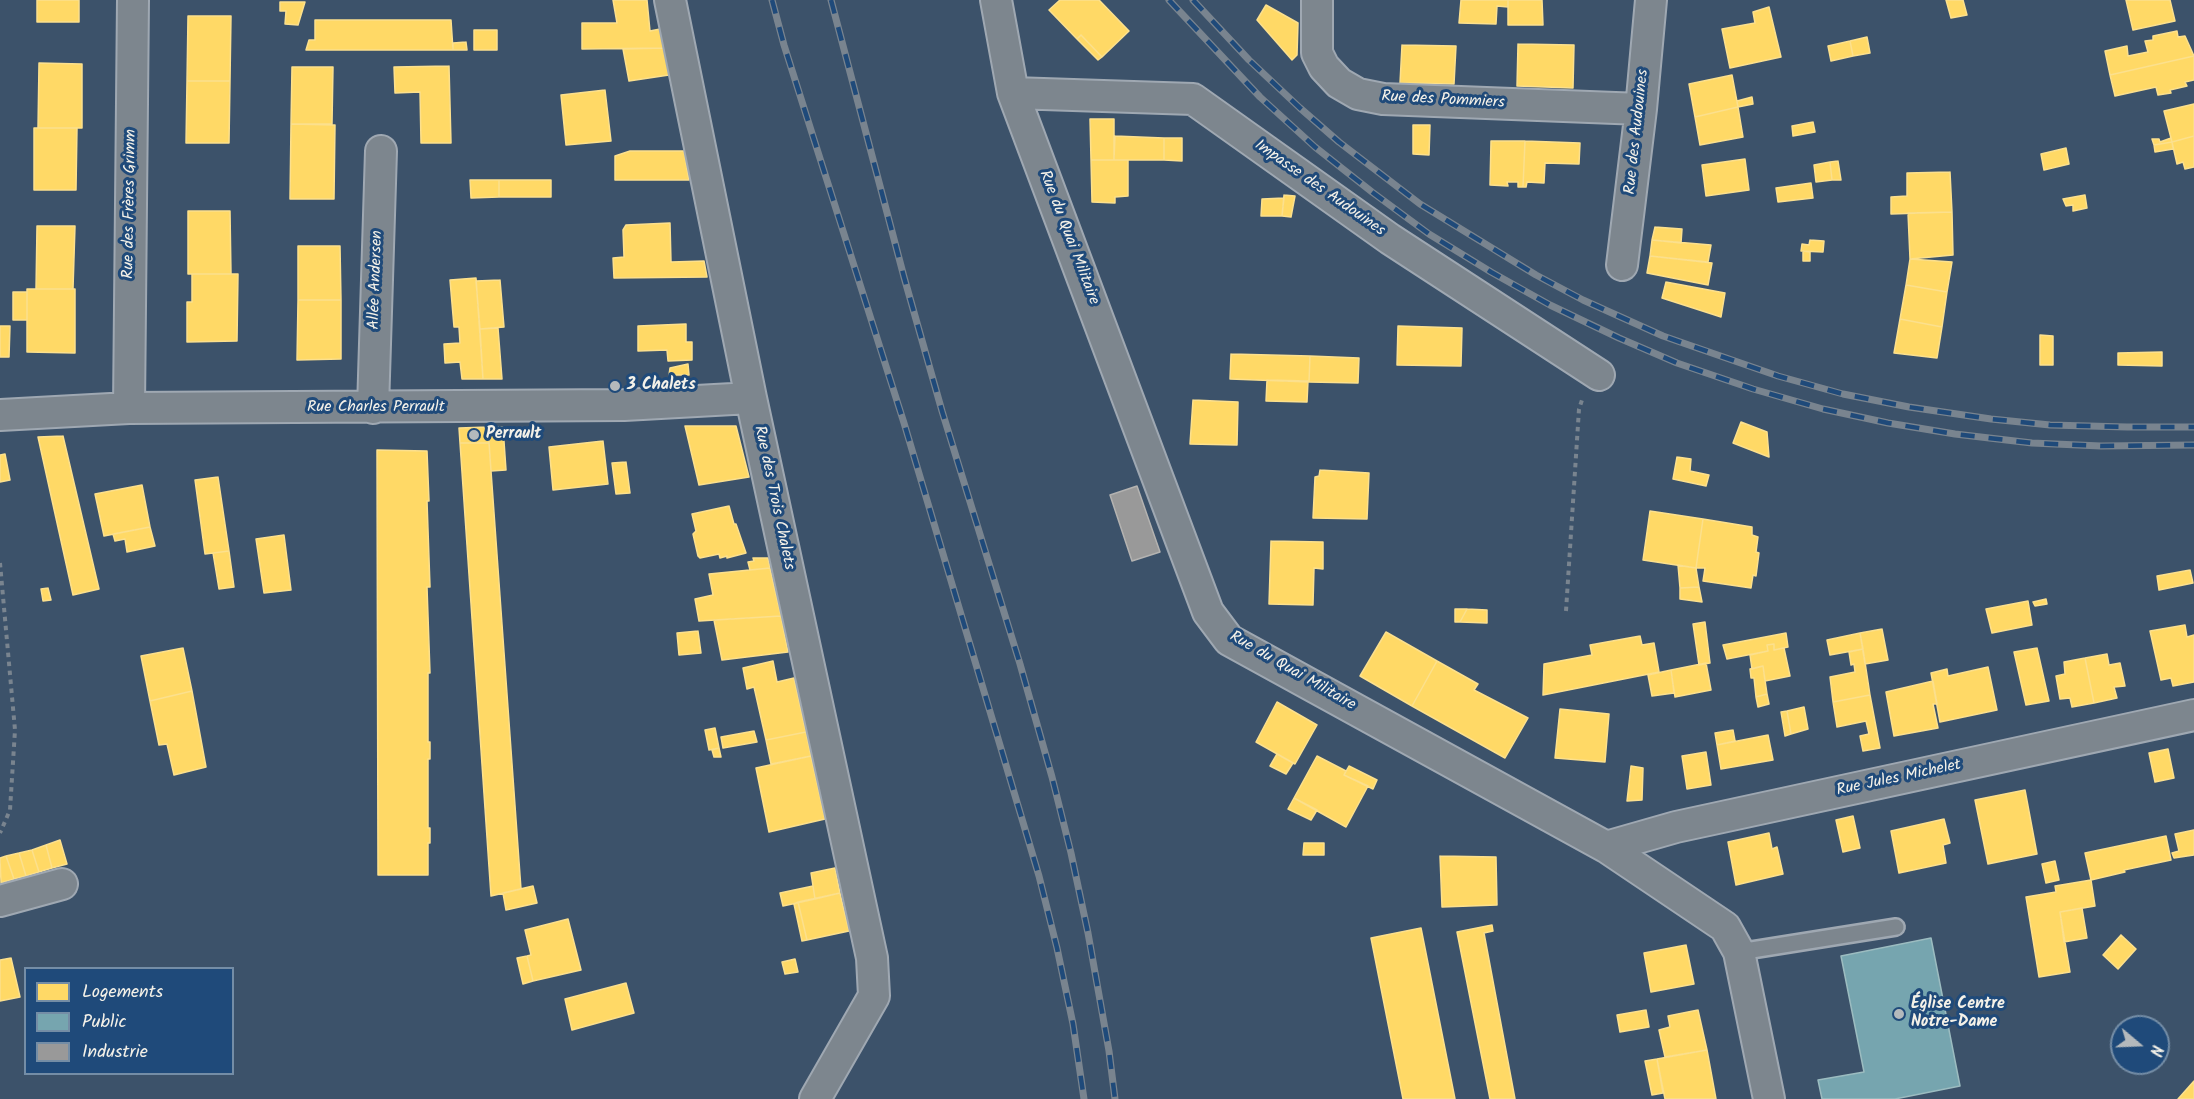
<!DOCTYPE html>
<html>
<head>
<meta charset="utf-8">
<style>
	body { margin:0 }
	#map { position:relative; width:2194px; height:1099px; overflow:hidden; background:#3c526a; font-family:Kalam,sans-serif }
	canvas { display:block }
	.legend { position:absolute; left:24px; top:967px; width:210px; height:108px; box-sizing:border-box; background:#1f4a7a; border:2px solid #748da6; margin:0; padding:8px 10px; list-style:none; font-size:18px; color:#f4f1e8 }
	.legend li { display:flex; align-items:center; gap:12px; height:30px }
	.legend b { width:30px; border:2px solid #748da6 }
	.north { position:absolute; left:2110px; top:1015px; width:60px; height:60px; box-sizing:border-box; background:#1f4a7a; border:2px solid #748da6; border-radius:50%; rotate:109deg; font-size:16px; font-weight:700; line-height:24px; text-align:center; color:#f4f1e8 }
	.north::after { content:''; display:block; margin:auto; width:21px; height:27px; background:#b4b9bc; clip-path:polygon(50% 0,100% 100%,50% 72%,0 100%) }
</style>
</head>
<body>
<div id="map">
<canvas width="2194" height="1099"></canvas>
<ul class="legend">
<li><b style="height:16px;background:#ffd966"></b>Logements</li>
<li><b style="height:16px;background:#76a5af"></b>Public</li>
<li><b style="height:16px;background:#999"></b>Industrie</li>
</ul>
<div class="north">N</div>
</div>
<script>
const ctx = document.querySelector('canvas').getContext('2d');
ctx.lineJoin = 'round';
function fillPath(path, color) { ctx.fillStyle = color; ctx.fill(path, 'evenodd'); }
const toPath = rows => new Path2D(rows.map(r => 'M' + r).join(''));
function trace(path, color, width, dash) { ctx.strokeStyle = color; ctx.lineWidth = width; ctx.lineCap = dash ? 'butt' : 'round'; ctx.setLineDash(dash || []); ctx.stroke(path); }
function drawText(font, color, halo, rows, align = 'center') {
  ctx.font = font + ' Kalam,sans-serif'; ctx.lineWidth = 6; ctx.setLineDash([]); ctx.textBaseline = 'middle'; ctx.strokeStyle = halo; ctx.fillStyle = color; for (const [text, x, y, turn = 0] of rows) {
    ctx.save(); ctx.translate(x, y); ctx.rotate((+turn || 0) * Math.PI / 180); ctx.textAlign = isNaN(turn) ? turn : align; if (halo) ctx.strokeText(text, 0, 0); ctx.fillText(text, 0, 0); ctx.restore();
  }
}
const homes = toPath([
	[37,0,79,0,79,22,37,22,37,0],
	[613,0,647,0,650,31,660,29,664,48,582,49,582,23,617,23,613,0],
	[1060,0,1099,0,1129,31,1102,57,1081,35,1077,39,1049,10,1060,0],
	[1461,0,1508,0,1508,7,1497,6,1496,24,1459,23,1461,0],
	[1508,0,1542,0,1543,25,1508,25,1508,0],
	[1946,0,1963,0,1967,15,1951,18,1946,0],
	[2126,0,2170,0,2175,21,2133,30,2126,0],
	[280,2,305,2,298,25,285,24,286,11,280,11,280,2],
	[1266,5,1298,23,1297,55,1292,60,1257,20,1266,5],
	[1769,7,1781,57,1730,68,1722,29,1755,23,1753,12,1769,7],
	[188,16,231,16,230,81,187,81,188,16],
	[315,20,451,20,453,50,306,50,309,40,315,40,315,20],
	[474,30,497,30,497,50,474,50,474,30],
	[2177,31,2178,37,2185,36,2194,56,2110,75,2105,51,2127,46,2128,56,2148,52,2145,41,2153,40,2153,36,2177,31],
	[1081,35,1102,57,1098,60,1077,39,1081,35],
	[1867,37,1870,53,1853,56,1850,41,1867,37],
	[1850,41,1853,56,1831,61,1828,46,1850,41],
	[466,42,467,50,453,50,453,43,466,42],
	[1518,44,1574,45,1573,88,1517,86,1518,44],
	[1402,45,1456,46,1454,84,1400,83,1402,45],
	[664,48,669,75,629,81,623,49,664,48],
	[2194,56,2194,80,2185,82,2187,86,2170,90,2171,93,2158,95,2156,87,2115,96,2110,75,2194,56],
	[39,63,82,64,82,128,38,128,39,63],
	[449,66,451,143,421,143,420,92,395,93,394,67,449,66],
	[292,67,333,67,332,124,291,124,292,67],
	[1732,75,1738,107,1695,117,1689,84,1732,75],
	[187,81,230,81,229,143,186,143,187,81],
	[605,90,611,141,566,145,561,95,605,90],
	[1752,97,1753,104,1738,107,1737,101,1752,97],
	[2194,104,2194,136,2172,142,2164,111,2194,104],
	[1738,107,1743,137,1700,145,1695,117,1738,107],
	[1090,119,1114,119,1114,160,1091,160,1090,119],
	[1813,122,1815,132,1793,136,1792,126,1813,122],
	[291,124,335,125,334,199,290,199,291,124],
	[1413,125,1430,125,1429,155,1413,154,1413,125],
	[34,128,77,128,76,190,34,190,34,128],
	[1115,136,1164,138,1164,160,1114,160,1115,136],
	[2194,136,2194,167,2185,169,2183,162,2177,164,2172,142,2194,136],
	[1164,138,1182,138,1182,161,1164,160,1164,138],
	[2171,138,2172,142,2154,145,2152,139,2159,139,2160,142,2171,138],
	[1491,141,1525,141,1523,187,1518,187,1518,182,1507,182,1508,186,1490,185,1491,141],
	[1525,141,1580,143,1579,164,1545,163,1544,183,1527,182,1526,187,1523,187,1525,141],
	[2172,142,2173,149,2155,152,2154,145,2172,142],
	[2066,148,2069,164,2044,170,2041,154,2066,148],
	[630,151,684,151,689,180,615,180,615,156,630,151],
	[1745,159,1749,190,1706,196,1702,165,1745,159],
	[1091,160,1128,160,1128,196,1115,197,1115,203,1092,202,1091,160],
	[1838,161,1841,180,1832,180,1830,162,1838,161],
	[1830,162,1832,180,1816,182,1814,165,1830,162],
	[1950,172,1952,212,1891,214,1891,197,1907,196,1907,173,1950,172],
	[470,180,499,180,499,197,471,198,470,180],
	[499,180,551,180,551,197,499,197,499,180],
	[1811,183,1813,198,1778,202,1776,188,1811,183],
	[1284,195,1295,196,1291,217,1282,216,1284,195],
	[2085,195,2087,208,2073,211,2073,205,2066,206,2063,199,2085,195],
	[1284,198,1282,216,1261,216,1262,199,1284,198],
	[188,211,230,211,231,274,188,274,188,211],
	[1952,212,1953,255,1910,259,1908,213,1952,212],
	[670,223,671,262,704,261,707,277,614,278,613,258,624,257,623,230,626,225,670,223],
	[37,226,75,226,73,289,36,289,37,226],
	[1655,227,1682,229,1681,243,1652,240,1655,227],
	[1652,240,1711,245,1708,262,1650,256,1652,240],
	[1810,240,1824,241,1823,252,1801,251,1802,244,1809,245,1810,240],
	[298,246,340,246,341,300,298,300,298,246],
	[1803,251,1810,252,1810,261,1803,261,1803,251],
	[1650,256,1712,263,1708,285,1647,273,1650,256],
	[1910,259,1952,262,1947,292,1906,285,1910,259],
	[192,274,238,274,237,341,187,342,187,302,192,302,192,274],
	[476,278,483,379,462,379,460,362,445,363,444,344,460,343,459,327,454,327,450,280,476,278],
	[500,280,504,327,480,329,476,281,500,280],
	[1666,282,1725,293,1721,317,1662,298,1666,282],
	[1906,285,1947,292,1942,327,1900,319,1906,285],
	[27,289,75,289,75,353,27,352,27,289],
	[13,292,27,292,27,320,13,320,13,292],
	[298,300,341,300,341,359,297,360,298,300],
	[1900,319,1942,327,1937,358,1894,353,1900,319],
	[686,324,686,342,692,342,692,360,668,361,667,350,638,351,638,326,686,324],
	[0,326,10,326,9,357,0,357,0,326],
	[1398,326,1462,328,1461,366,1397,365,1398,326],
	[498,328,502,379,483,379,480,329,498,328],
	[2040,335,2053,336,2053,365,2040,365,2040,335],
	[2162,352,2162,366,2118,365,2118,353,2162,352],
	[1231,354,1310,356,1309,382,1230,379,1231,354],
	[1310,356,1359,358,1358,383,1309,382,1310,356],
	[688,364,689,375,669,375,670,368,688,364],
	[1267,380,1308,381,1307,402,1266,401,1267,380],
	[1193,400,1238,402,1237,445,1190,444,1193,400],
	[1741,422,1767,432,1769,457,1733,443,1741,422],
	[685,426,736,426,749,477,699,485,685,426],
	[488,427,503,427,506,470,491,471,488,427],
	[488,427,489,443,460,443,459,428,488,427],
	[63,436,99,589,73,595,38,437,63,436],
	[603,441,608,484,553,490,549,447,603,441],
	[460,443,489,443,521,889,491,896,460,443],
	[377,450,427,451,429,501,427,501,430,587,427,587,430,673,428,673,428,742,430,742,430,759,428,759,428,828,430,828,430,843,428,843,428,875,378,875,377,450],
	[5,454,10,480,0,482,0,455,5,454],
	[1677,457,1691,459,1690,471,1709,475,1706,486,1673,479,1677,457],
	[626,462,630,493,616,494,612,463,626,462],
	[1320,470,1369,473,1367,519,1313,518,1315,477,1319,476,1320,470],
	[218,477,229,551,205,554,195,480,218,477],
	[142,485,150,527,104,536,95,494,142,485],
	[729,506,734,524,736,524,746,553,727,558,727,556,720,558,719,554,700,558,698,556,693,534,696,531,692,514,729,506],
	[1650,511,1703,519,1696,568,1643,560,1650,511],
	[1703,519,1752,527,1752,535,1758,537,1756,552,1759,553,1756,576,1753,575,1751,588,1703,581,1705,568,1696,568,1703,519],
	[150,527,155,546,127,552,125,539,115,541,113,534,150,527],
	[284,535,291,590,264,593,256,539,284,535],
	[1271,541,1323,542,1323,569,1314,568,1313,605,1269,604,1271,541],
	[229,551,234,587,219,589,213,553,229,551],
	[753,558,768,558,770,568,750,570,748,562,754,561,753,558],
	[1678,565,1696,568,1699,587,1680,588,1678,565],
	[770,568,781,616,699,621,695,599,713,595,709,574,770,568],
	[2190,570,2193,583,2159,590,2157,576,2190,570],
	[1699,587,1702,602,1680,599,1680,588,1699,587],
	[48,588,51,600,43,601,41,589,48,588],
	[2046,599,2047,604,2035,606,2033,602,2046,599],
	[2028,601,2032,625,1992,633,1986,609,2028,601],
	[1455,609,1467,609,1460,622,1455,622,1455,609],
	[1467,609,1487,610,1487,623,1460,622,1467,609],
	[781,616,788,652,722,660,714,620,781,616],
	[1705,622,1710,663,1699,665,1693,624,1705,622],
	[2185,625,2187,637,2194,635,2194,682,2173,686,2171,678,2161,680,2150,631,2185,625],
	[1882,629,1888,660,1865,664,1860,633,1882,629],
	[698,631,701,653,679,655,677,633,698,631],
	[1386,632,1437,661,1412,706,1360,676,1386,632],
	[1786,633,1788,647,1774,650,1774,644,1767,645,1768,651,1727,659,1723,645,1786,633],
	[1860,633,1863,649,1830,655,1827,640,1860,633],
	[1640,636,1642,645,1654,643,1659,672,1543,695,1544,664,1592,655,1590,645,1640,636],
	[1774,644,1774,650,1784,648,1790,676,1765,681,1763,666,1752,669,1750,655,1768,651,1767,645,1774,644],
	[183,648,192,691,150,701,141,656,183,648],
	[2037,648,2049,701,2026,705,2014,652,2037,648],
	[1863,649,1870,695,1833,702,1830,677,1855,672,1854,664,1851,665,1849,652,1863,649],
	[2107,654,2109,665,2120,663,2125,686,2114,687,2117,698,2094,703,2085,658,2107,654],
	[2085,658,2094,703,2072,707,2070,698,2060,699,2056,676,2065,674,2064,662,2085,658],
	[773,661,777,682,794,678,806,732,766,740,754,687,747,689,743,668,773,661],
	[1437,661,1478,684,1474,690,1528,718,1505,758,1412,706,1437,661],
	[1706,663,1711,690,1675,697,1671,670,1706,663],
	[1763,666,1767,694,1756,697,1754,678,1751,678,1750,669,1763,666],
	[1988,667,1997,710,1940,722,1931,673,1947,669,1948,676,1988,667],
	[1671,670,1674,693,1652,696,1648,675,1671,670],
	[1933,681,1937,704,1933,704,1938,728,1894,736,1886,692,1933,681],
	[192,691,206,767,174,775,167,744,159,745,150,701,192,691],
	[1767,694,1769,704,1758,707,1756,697,1767,694],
	[1870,695,1880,748,1863,751,1860,736,1869,734,1866,721,1837,727,1833,702,1870,695],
	[1277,702,1317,725,1295,764,1256,742,1277,702],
	[1804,707,1808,729,1791,734,1787,711,1804,707],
	[1560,709,1609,714,1605,762,1555,758,1560,709],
	[1787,711,1791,734,1785,736,1781,712,1787,711],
	[715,728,719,748,709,750,705,730,715,728],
	[1733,730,1735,741,1717,745,1715,733,1733,730],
	[754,731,757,742,723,748,721,737,754,731],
	[806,732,811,756,771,764,766,740,806,732],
	[1768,735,1773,760,1721,769,1717,745,1768,735],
	[719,748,721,757,714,757,712,750,719,748],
	[2168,749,2174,778,2155,782,2149,753,2168,749],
	[1706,752,1711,785,1687,789,1682,756,1706,752],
	[1277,754,1293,763,1286,774,1270,766,1277,754],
	[811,756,825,819,769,832,756,768,811,756],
	[1317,756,1346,771,1344,775,1368,786,1346,827,1294,798,1317,756],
	[1349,766,1377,780,1373,789,1344,775,1349,766],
	[1631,766,1643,768,1642,800,1627,801,1631,766],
	[2025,790,2037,854,1988,864,1975,800,2025,790],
	[1294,798,1317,810,1311,820,1288,809,1294,798],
	[1853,816,1860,848,1843,852,1836,820,1853,816],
	[1944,819,1950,843,1943,845,1946,863,1899,873,1891,831,1944,819],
	[2194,830,2194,855,2174,858,2172,853,2179,851,2175,834,2194,830],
	[1769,833,1772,849,1777,847,1783,874,1736,885,1728,842,1769,833],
	[2166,836,2171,860,2124,870,2125,872,2091,880,2085,853,2166,836],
	[60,840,67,864,52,868,46,845,60,840],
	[1304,843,1324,843,1324,855,1303,855,1304,843],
	[46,845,52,868,39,872,32,850,46,845],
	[32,850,39,872,26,876,19,853,32,850],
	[19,853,26,876,14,879,6,856,19,853],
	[6,856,14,879,1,883,0,858,6,856],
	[1440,856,1496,857,1497,905,1442,907,1440,856],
	[2055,861,2059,880,2046,883,2042,864,2055,861],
	[835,868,840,893,815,899,811,873,835,868],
	[2091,880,2095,906,2060,912,2070,972,2039,977,2026,897,2056,892,2055,886,2091,880],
	[533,886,537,903,506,910,503,893,533,886],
	[813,886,815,899,783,906,780,893,813,886],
	[840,893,849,931,807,940,798,902,840,893],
	[798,902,807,940,802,941,794,904,798,902],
	[2082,908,2087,938,2064,942,2060,912,2082,908],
	[568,919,581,970,533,981,527,956,531,955,525,930,568,919],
	[1492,925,1493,931,1484,933,1515,1099,1490,1099,1457,932,1492,925],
	[1421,928,1455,1099,1403,1099,1371,938,1421,928],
	[2121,935,2136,949,2118,969,2103,955,2121,935],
	[1686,945,1694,984,1651,992,1644,953,1686,945],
	[527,956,533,981,523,984,517,958,527,956],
	[11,958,20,997,0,1001,0,960,11,958],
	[795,959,798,972,785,974,782,962,795,959],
	[626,983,634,1013,572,1030,565,999,626,983],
	[1646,1010,1649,1027,1620,1032,1617,1015,1646,1010],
	[1698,1010,1707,1050,1665,1057,1659,1030,1670,1027,1668,1016,1698,1010],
	[1707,1050,1716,1099,1665,1099,1657,1059,1707,1050],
	[1657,1059,1663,1093,1652,1095,1645,1061,1657,1059],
	[2194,1081,2194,1099,2178,1099,2194,1081]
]);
const public = toPath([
	[1931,938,1960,1086,1895,1099,1822,1099,1818,1080,1864,1072,1841,956,1931,938]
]);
const industry = toPath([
	[1137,486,1160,552,1132,561,1110,495,1137,486]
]);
const path = toPath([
	[0,563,15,730,10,810,0,833],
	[1566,611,1579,409,1582,400]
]);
const service = toPath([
	[1739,952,1896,927]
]);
const minor = toPath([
	[670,0,751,398,872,958,874,996,815,1099],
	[996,0,1013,93,1208,612,1229,640,1606,847,1725,927,1739,952,1769,1099],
	[1317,0,1317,53,1324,67,1339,83,1358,94,1383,99,1641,109],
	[1013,93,1193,99,1390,239,1599,375],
	[1622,265,1641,109,1651,0],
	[129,408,133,0],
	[373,408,381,151],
	[0,415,129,408,624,405,751,398],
	[1606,847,1676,827,2194,715],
	[0,901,62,884]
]);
const rail = toPath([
	[772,0,784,45,904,423,1039,876,1057,948,1073,1024,1084,1099],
	[831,0,904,277,942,411,1020,664,1052,777,1071,853,1088,933,1109,1051,1115,1099],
	[1169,0,1260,97,1315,147,1372,192,1429,234,1491,272,1550,305,1619,338,1677,363,1753,389,1823,409,1888,423,1955,434,2032,443,2101,446,2194,445],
	[1193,0,1249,60,1300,108,1339,142,1420,204,1536,275,1583,300,1663,336,1778,376,1843,394,1909,407,1991,419,2050,425,2127,427,2194,427]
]);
const markers = [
	[615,386,6,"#b4b9bc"],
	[474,435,6,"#b4b9bc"],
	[1899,1014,6,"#b4b9bc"]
];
const streetNames = [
	["Rue des Pommiers",1443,101,3],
	["Rue des Audouines",1638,132,-84],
	["Impasse des Audouines",1319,189,35],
	["Rue des Frères Grimm",131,204,-89],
	["Rue du Quai Militaire",1068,238,69],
	["Allée Andersen",377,280,-88],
	["Rue Charles Perrault",376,408],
	["Rue des Trois Chalets",773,498,78],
	["Rue du Quai Militaire",1292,672,30],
	["Rue Jules Michelet",1899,779,-12]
];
const poiNames = [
	["3 Chalets",627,386],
	["Perrault",486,435],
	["Église Centre",1911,1005],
	["Notre-Dame",1911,1023]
];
fillPath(homes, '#ffd966');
trace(homes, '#fce08d', 1.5);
fillPath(public, '#76a5af');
trace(public, '#9cbcc0', 1.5);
fillPath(industry, '#999');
trace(industry, '#b4b3b1', 1.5);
trace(service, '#9fa8b2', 20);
trace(minor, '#9fa8b2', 34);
trace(path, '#79848f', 4, [4.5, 4.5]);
trace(service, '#7d868e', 15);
trace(minor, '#7d868e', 30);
trace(rail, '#79848f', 7);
trace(rail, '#1f4a7a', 4.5, [14]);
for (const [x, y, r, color] of markers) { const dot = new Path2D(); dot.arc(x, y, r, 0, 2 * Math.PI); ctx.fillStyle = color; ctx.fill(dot); trace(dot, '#1f4a7a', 2); }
drawText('16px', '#f4f1e8', '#1f4a7a', streetNames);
drawText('bold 16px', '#f4f1e8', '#1f4a7a', poiNames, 'left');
</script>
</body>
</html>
